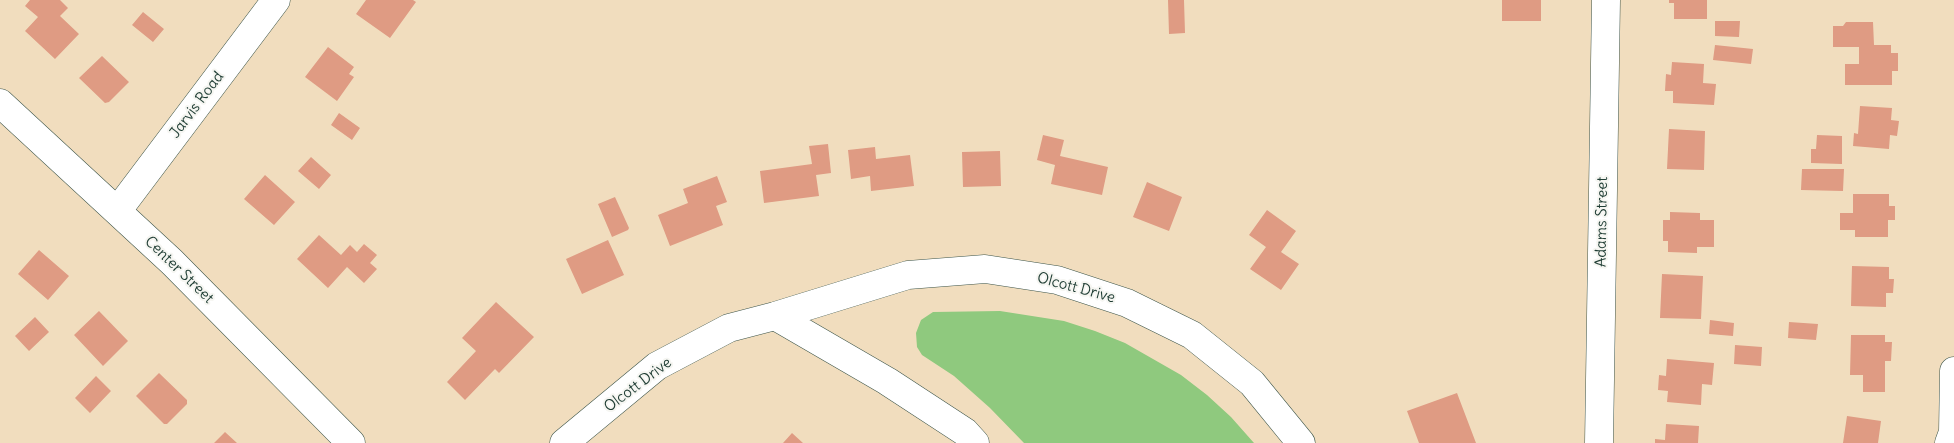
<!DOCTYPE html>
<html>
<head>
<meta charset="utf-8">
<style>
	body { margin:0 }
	canvas { display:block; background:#f1ddbe }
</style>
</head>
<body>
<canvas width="1954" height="443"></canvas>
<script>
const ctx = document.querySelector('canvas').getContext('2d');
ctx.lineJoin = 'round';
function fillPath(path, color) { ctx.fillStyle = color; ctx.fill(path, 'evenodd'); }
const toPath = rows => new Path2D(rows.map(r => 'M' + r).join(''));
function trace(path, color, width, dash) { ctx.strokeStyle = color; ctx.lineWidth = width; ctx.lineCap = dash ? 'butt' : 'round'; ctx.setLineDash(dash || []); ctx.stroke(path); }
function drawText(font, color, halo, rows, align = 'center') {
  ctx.font = font + ' Delius,sans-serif'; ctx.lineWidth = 4; ctx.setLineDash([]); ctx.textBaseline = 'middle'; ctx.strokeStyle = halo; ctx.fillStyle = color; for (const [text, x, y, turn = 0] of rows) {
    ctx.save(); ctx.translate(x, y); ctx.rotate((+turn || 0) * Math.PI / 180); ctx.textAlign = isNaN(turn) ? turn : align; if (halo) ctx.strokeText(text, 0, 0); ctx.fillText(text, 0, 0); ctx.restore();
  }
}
const green = toPath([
	[1000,311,1064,321,1095,331,1125,343,1181,375,1207,395,1231,417,1254,443,1024,443,990,408,954,376,922,355,917,347,916,333,921,320,933,312]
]);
const building = toPath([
	[30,0,60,0,68,8,60,16,79,34,55,59,25,31,38,17,25,6],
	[366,0,413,0,416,2,390,38,356,14],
	[1168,0,1184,0,1185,33,1169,34],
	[1502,0,1541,0,1541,21,1502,21],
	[1669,0,1707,0,1707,19,1674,19,1674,3,1669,3],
	[143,12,164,29,153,42,132,25],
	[1715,21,1740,21,1739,37,1715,36],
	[1846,22,1873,22,1874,45,1891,45,1891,53,1898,53,1898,71,1892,71,1892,85,1845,85,1845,64,1859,64,1859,47,1833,47,1833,26,1843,26],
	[1715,45,1753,49,1751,64,1713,60],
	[328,47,354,67,349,74,354,77,337,101,305,77],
	[102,56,129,82,109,102,105,103,79,78],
	[1672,62,1704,64,1703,83,1716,84,1714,105,1673,103,1673,91,1665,91,1666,74,1671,75],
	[1860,106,1892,108,1891,120,1899,121,1897,136,1890,135,1889,149,1853,146,1854,133,1858,134],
	[339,113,360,128,352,140,331,125],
	[1669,129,1705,131,1704,170,1667,169],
	[1043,135,1064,140,1060,156,1108,167,1102,195,1051,184,1055,165,1037,160],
	[1817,135,1842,136,1842,164,1811,163,1811,149,1816,149],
	[828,144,831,173,816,175,819,196,764,203,760,171,812,164,809,146],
	[875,147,876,159,910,155,914,186,871,191,870,176,851,179,848,150],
	[1000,151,1001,186,963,187,962,152],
	[311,157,331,175,319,189,298,171],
	[1802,169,1844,169,1843,191,1801,190],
	[265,175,295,202,274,225,244,199],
	[717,176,727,202,716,206,723,225,670,246,658,215,688,203,683,189],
	[1147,182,1182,197,1169,231,1133,217],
	[1853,194,1889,194,1889,206,1895,206,1895,220,1888,220,1888,237,1855,237,1855,230,1840,230,1840,213,1853,213],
	[615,197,629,228,628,230,612,237,598,204],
	[1267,210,1296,231,1281,252,1299,264,1281,290,1250,269,1266,247,1249,235],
	[1670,212,1700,213,1700,220,1714,220,1714,247,1697,247,1697,253,1668,252,1668,241,1663,241,1663,220,1670,220],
	[319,235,341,255,350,245,357,252,364,244,377,255,370,263,377,269,364,283,347,267,328,288,297,259],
	[608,240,624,275,582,294,566,259],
	[39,250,69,276,48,300,18,274],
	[1852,266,1889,267,1889,279,1894,279,1893,293,1886,293,1886,307,1851,306],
	[1662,274,1703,276,1701,319,1660,318],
	[496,302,534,337,499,373,495,369,465,400,447,382,476,351,462,338],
	[99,311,128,341,103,366,74,335],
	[35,317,49,332,29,351,15,336],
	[1710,320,1734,323,1733,336,1709,334],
	[1789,322,1818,324,1816,340,1788,338],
	[1851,335,1885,335,1885,342,1892,342,1891,361,1885,361,1885,392,1863,392,1863,375,1850,375],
	[1735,345,1762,347,1761,366,1734,364],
	[1667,359,1714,363,1712,385,1702,384,1701,405,1667,402,1668,391,1658,390,1659,375,1666,376],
	[159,373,187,400,187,404,167,424,164,424,136,396],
	[96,376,111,391,90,413,75,398],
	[1457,393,1476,443,1419,443,1407,411],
	[1847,416,1881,421,1878,443,1843,443],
	[1666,424,1699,426,1698,443,1655,443,1655,439,1665,440],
	[225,432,237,443,214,443],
	[792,433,803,443,783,443]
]);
const street = toPath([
	[118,210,276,0],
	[775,316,887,381,965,432,975,443],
	[564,443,657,366,729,328,775,316,908,275,985,269,1057,280,1127,303,1192,335,1252,383,1301,443],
	[1949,443,1953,432,1954,371]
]);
const secondary = toPath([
	[1599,443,1606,0]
]);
const primary = toPath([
	[0,103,172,262,351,443]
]);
const streetNames = [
	["Jarvis Road",197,105,-53],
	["Adams Street",1602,222,-89],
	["Center Street",179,270,44],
	["Olcott Drive",1076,288,15],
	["Olcott Drive",638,385,-37]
];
fillPath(green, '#8fc97e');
fillPath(building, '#df9b83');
trace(street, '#3e5549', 29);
trace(secondary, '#3e5549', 29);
trace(primary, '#3e5549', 29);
trace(street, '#fff', 28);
trace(secondary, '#fff', 28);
trace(primary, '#fff', 28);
drawText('15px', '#1f3d34', '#f6f6f2', streetNames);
</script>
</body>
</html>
